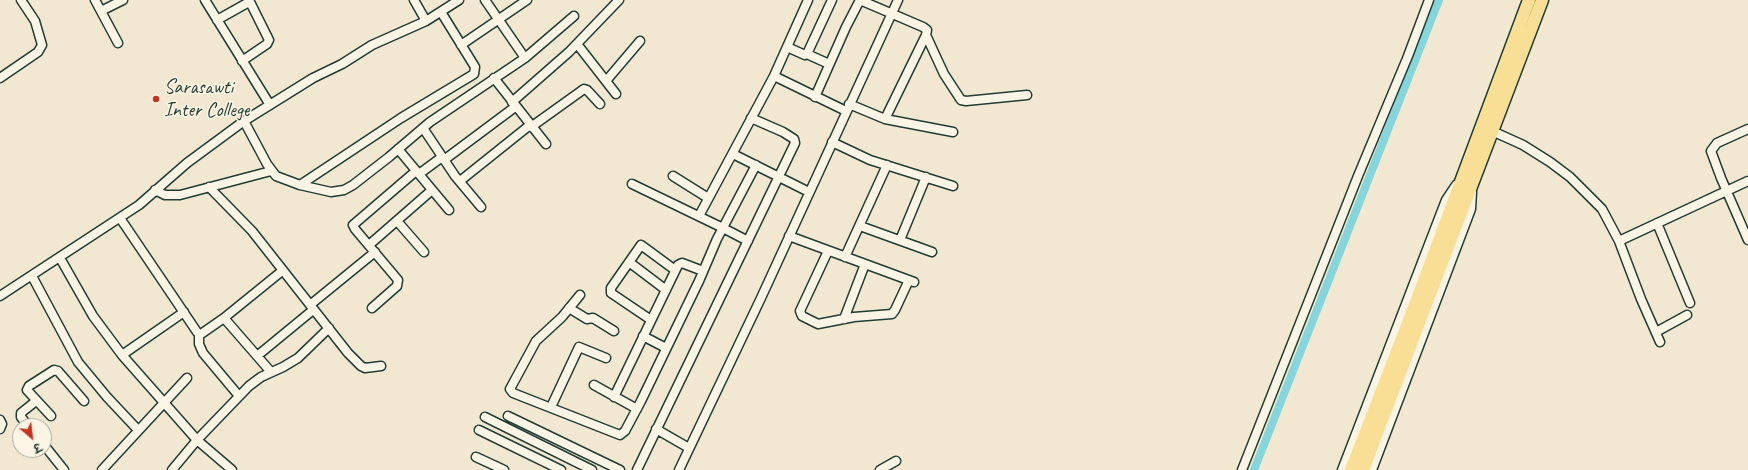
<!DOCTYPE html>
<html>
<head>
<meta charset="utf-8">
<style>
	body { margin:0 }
	#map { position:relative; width:1748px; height:470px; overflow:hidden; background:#f2e8d1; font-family:Caveat,"Playpen Sans Deva",sans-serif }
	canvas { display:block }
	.north { position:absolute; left:12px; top:418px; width:40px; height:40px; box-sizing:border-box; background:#fcf5e5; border:1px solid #a4ab9e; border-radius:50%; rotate:152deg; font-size:11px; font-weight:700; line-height:16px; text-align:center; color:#1f3d34 }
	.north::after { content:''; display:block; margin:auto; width:14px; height:18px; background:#c8321e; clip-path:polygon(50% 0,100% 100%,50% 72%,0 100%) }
</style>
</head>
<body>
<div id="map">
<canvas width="1748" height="470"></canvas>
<div class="north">उ</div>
</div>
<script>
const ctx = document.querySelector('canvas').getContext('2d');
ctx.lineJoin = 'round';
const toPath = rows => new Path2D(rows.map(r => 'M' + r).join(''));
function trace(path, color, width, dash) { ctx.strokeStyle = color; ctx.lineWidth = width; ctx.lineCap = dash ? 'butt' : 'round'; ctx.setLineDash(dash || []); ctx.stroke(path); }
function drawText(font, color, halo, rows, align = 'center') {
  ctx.font = font + ' Caveat,sans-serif'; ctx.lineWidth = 3; ctx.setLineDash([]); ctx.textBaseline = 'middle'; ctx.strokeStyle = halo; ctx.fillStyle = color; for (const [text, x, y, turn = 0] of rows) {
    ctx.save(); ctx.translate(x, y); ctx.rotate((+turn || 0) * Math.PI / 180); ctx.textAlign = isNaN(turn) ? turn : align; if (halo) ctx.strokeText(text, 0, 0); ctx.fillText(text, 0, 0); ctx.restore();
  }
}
const canal = toPath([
	[1254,470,1439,0]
]);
const minor = toPath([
	[95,0,118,43],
	[205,0,270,105],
	[414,0,426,21],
	[485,0,525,58],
	[860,0,923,27,927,30,926,35,885,119],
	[101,11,123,0],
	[217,20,249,2],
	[926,35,944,74,961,100,966,101,1027,95],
	[577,44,616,94],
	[461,45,527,0],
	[787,47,805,55,807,54,832,0],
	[807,54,829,64],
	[242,61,267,44,269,40,249,0],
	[774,76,846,111],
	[0,78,38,52,42,45,35,21,21,0],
	[494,78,546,144],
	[606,81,640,41],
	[815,97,846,27,860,0],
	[512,102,569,52,619,0],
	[849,104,885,119,953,132],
	[244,121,267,164,276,176,300,185,331,192,344,190,353,185,389,157,430,122,525,58,574,16],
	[531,127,584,89,587,90,600,104],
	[423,128,455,176,481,207],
	[1748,129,1717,143,1711,151,1721,178,1748,240],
	[1492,131,1523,145,1550,162,1570,177,1602,209,1619,241,1641,299,1660,342],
	[832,142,870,160,953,186],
	[398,149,449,210],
	[733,154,809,192],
	[444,160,515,107],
	[419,174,442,157],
	[673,176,708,198],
	[460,181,530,125],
	[632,184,723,228,748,241],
	[300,185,401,118,474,74,475,67,441,12],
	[209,187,252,231,348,353,361,366,365,368,381,366],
	[155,190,165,195,180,195,271,171],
	[699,216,774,76,808,0],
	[120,218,197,332,201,334,224,318,282,271],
	[397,221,424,252],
	[1657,223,1690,303],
	[860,226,932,252],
	[789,236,914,282],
	[900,240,926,177],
	[1619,241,1748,181],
	[369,245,432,190],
	[828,251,800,311,802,316,818,324,854,317,892,314,895,310,909,280],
	[845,257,887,165],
	[60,258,93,316,122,355,197,440,232,470],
	[629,262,666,290],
	[32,276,78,362,107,397,138,430],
	[580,295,562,317,536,341,510,389,513,393,620,435,625,431,641,401,699,281,717,239,756,165],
	[0,296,139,205,187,163,244,121,313,78,342,64,372,45,426,21,459,0],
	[310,305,375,252],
	[372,308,397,286,398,280,355,229,353,225,416,171],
	[569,308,587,319,593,318,614,331],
	[224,318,271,372],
	[844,319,865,264],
	[651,320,614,295,611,293,611,288,641,245,675,270],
	[1656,332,1687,315],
	[199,334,199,344,203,353,239,396],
	[643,336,666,348],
	[122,355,184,312],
	[257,356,313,310],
	[594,385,637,409],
	[614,397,678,265,682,263,703,271],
	[551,407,579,347,606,358],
	[51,416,27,390,29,386,54,370,58,371,84,401],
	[508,416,620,470],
	[485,417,592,470],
	[0,420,2,424,0,429],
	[28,426,21,417,21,413,36,401],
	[656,429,689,448],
	[479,430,561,470],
	[44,445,64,470],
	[476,457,504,470],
	[102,470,187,378],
	[172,470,197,440,249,386,261,377,283,367,298,358,329,328],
	[637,470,795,143,794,139,783,132,751,118],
	[679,470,761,298,898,0],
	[880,470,896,461],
	[1242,470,1358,176,1408,56,1429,0],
	[1342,470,1446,200,1456,185],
	[1372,470,1471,209,1472,192]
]);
const highway = toPath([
	[1351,470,1410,318,1529,0],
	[1363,470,1542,0]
]);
const markers = [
	[156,99,4,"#c8321e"]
];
const poiNames = [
	["Sarasawti",164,88],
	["Inter College",164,111]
];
trace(canal, '#84d5dc', 8);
trace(minor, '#1f3d34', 11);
trace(highway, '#1f3d34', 15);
trace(minor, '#fcf5e5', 8);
trace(highway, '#f9df96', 12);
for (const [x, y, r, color] of markers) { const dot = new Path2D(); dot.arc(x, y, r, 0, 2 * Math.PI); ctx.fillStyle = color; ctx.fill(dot); trace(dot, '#fcf5e5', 1.5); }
drawText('20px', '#1f3d34', '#fcf5e5', poiNames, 'left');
</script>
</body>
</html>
